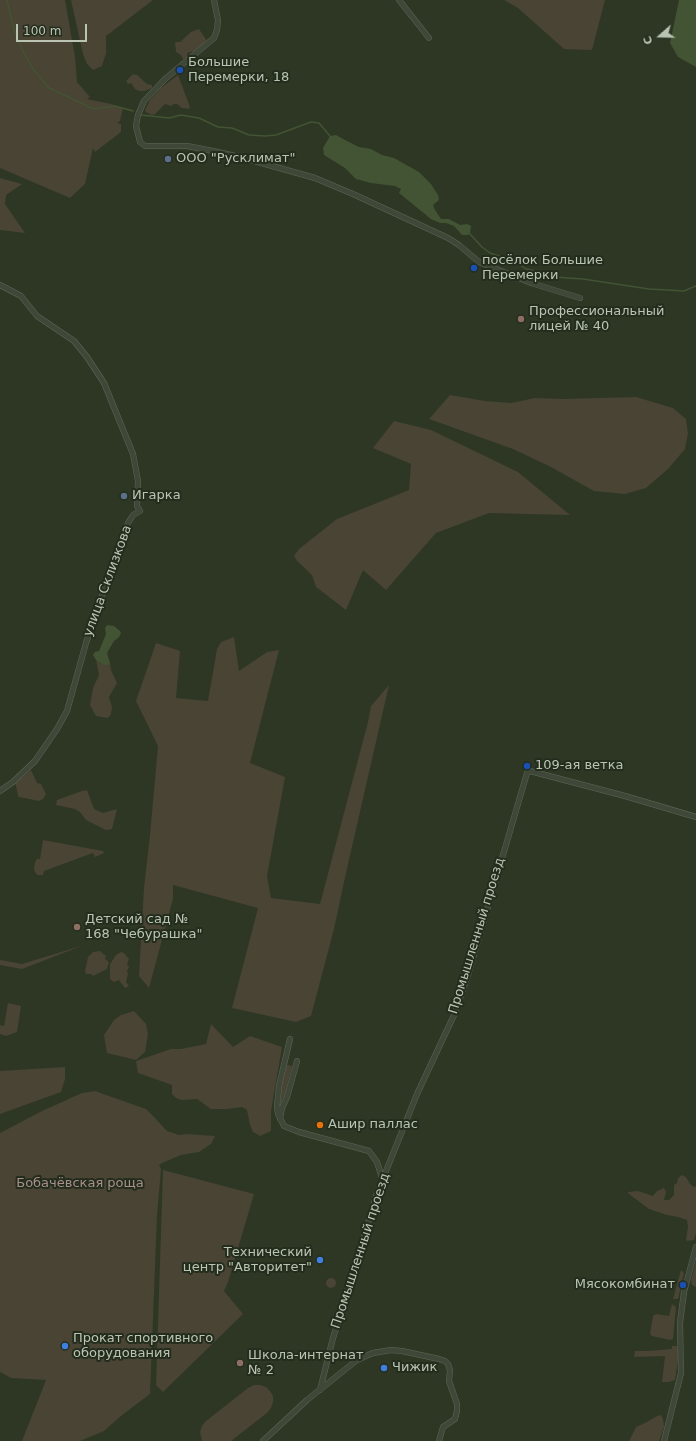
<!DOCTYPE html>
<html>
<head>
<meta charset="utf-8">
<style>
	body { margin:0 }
	#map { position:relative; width:696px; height:1441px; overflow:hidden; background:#2e3724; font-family:"DejaVu Sans",sans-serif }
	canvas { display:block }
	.north { position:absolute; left:640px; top:16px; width:40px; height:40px; -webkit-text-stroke:3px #242d1d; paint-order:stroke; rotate:250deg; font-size:11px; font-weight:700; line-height:16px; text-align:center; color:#bac4b3 }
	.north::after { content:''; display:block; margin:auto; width:14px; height:18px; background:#bac4b3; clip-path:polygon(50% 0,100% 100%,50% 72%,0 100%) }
	.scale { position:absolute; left:16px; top:24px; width:71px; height:18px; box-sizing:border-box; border:2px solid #bac4b3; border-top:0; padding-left:5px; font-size:12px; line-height:14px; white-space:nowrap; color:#bac4b3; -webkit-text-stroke:3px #242d1d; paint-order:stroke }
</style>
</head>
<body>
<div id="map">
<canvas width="696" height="1441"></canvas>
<div class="north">С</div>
<div class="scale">100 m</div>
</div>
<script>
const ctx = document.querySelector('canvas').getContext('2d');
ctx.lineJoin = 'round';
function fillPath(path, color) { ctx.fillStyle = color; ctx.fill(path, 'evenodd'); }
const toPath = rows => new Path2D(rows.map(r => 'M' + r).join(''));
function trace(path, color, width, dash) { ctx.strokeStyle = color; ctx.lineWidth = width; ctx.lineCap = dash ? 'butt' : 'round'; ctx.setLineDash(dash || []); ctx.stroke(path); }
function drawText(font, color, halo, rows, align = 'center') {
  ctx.font = font + ' "DejaVu Sans",sans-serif'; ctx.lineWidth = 4; ctx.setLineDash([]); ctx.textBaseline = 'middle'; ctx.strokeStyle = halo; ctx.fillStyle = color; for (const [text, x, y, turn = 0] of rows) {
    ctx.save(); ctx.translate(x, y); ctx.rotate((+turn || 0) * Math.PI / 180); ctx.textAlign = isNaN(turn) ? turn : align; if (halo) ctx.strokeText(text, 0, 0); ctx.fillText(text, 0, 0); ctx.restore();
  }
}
const green = toPath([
	[0,0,65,0,75,57,77,82,90,97,87,99,111,104,123,108,120,121,117,123,121,124,121,132,95,152,93,148,85,184,70,198,0,168],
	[71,0,153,0,106,36,106,53,102,66,93,70,87,64,83,54],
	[504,0,605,0,592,50,564,49,518,8],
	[199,29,207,41,195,51,187,53,187,58,183,59,181,55,176,52,175,42,180,42,191,32],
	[133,74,137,75,147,84,152,85,152,88,145,91,139,91,135,89,131,83,128,84,126,81],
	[178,75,190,107,189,109,182,108,177,104,174,104,171,106,165,104,155,114,152,115,146,112,145,110,150,100,161,88],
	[0,178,22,184,6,195,5,204,25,233,0,230],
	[450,395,485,401,511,403,535,398,562,399,636,397,673,408,686,419,688,433,685,449,668,469,646,488,625,494,594,491,549,466,513,449,429,419],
	[394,421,431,430,518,472,570,515,489,513,436,533,386,590,363,570,346,610,316,587,312,575,297,561,294,556,299,549,337,519,409,490,411,464,373,448],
	[234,637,239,671,267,652,279,650,250,763,285,777,267,876,271,898,320,904,368,722,371,706,389,685,346,873,334,929,311,1016,296,1022,232,1008,258,908,173,885,173,899,149,988,139,976,144,888,150,835,158,746,136,701,156,643,180,651,176,698,208,701,217,649,221,642],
	[96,660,104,665,110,663,111,670,117,683,109,697,112,707,111,714,108,718,96,716,90,705,93,688,99,675],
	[31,770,37,783,41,784,46,794,43,799,39,801,19,797,18,796,16,786,16,783],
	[87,790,94,809,103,813,117,809,112,829,106,830,86,820,80,812,75,809,56,805,57,800,82,791],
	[43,840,103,851,104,853,95,857,93,853,44,871,43,875,37,875,34,870,35,862,37,859,40,859],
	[84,945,22,969,0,965,0,960,22,964],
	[100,951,106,956,105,959,109,962,107,969,93,976,91,974,86,974,85,971,88,957,93,952],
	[121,952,124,953,129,959,127,964,129,967,127,971,128,974,126,982,129,986,125,988,119,980,114,982,110,979,110,964,116,955],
	[8,1003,21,1006,17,1032,6,1036,0,1034,0,1025,4,1026],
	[134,1011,146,1024,148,1034,145,1052,136,1060,107,1053,104,1035,114,1020,121,1015],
	[211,1024,233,1047,250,1036,282,1047,271,1111,271,1131,260,1136,253,1132,250,1125,247,1110,242,1107,227,1109,211,1109,197,1099,182,1100,176,1098,172,1094,172,1085,138,1073,136,1061,171,1049,181,1049,206,1044],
	[287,1065,292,1066,285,1094,280,1104,281,1089],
	[65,1067,65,1079,61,1092,0,1114,0,1071],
	[95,1091,146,1109,154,1117,167,1131,179,1135,186,1134,215,1136,211,1144,199,1152,181,1155,162,1163,159,1165,161,1169,157,1216,150,1394,121,1416,104,1431,80,1441,22,1441,46,1380,11,1378,0,1372,0,1133,42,1111,82,1093],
	[163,1170,254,1194,228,1282,224,1291,243,1314,163,1392,156,1385],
	[682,1175,686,1177,690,1184,694,1187,696,1186,696,1233,694,1240,687,1241,686,1239,688,1227,687,1220,678,1217,667,1215,649,1209,629,1194,628,1192,638,1191,653,1196,657,1191,664,1188,666,1192,664,1200,669,1200,674,1195,674,1185,677,1183,678,1178],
	[696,1261,696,1287,692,1285,691,1280],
	[681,1270,684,1273,678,1299,673,1299],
	'326 1283a5 5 0 1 1 10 0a5 5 0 1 1-10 0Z',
	[672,1304,676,1307,673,1339,670,1340,652,1336,650,1334,653,1316,656,1314,669,1316],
	[672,1346,677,1346,679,1353,675,1380,669,1382,662,1382,665,1356,634,1357,635,1351,649,1351,672,1349],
	[254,1385,260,1385,266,1387,270,1391,273,1396,273,1402,271,1408,267,1413,231,1441,202,1441,200,1432,202,1426,206,1421,248,1388],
	[661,1415,663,1419,664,1427,659,1441,629,1441,636,1427,647,1422,657,1416]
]);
const water = toPath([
	[679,0,696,0,696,67,678,57,670,43],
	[336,135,345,140,359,147,371,149,382,155,394,158,419,172,431,184,438,195,439,200,433,205,435,210,441,219,449,219,460,225,467,224,471,226,470,234,467,235,462,235,454,226,446,223,440,223,431,219,399,193,401,189,395,186,371,183,356,179,345,168,324,155,323,148,330,136],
	[107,625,114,626,120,631,121,633,119,637,114,641,107,653,110,663,108,665,104,665,96,660,93,655,95,652,99,651,106,634,105,628]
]);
const stream = toPath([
	[7,0,14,30,22,49,33,69,49,88,94,109,115,106,133,111],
	[141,115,169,118,181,115,199,118,218,127,232,128,249,135,265,136,276,135,311,122,319,123,330,136],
	[469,233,482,247,490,253,514,261,526,269,536,271,554,277,583,279,649,289,684,291,696,286],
	[695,1272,696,1272]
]);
const street = toPath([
	[214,0,218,20,217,30,214,38,165,79,144,101,138,115,136,126,140,142,145,146,187,146,213,151,240,157,315,178,353,194,448,238,459,245,479,262,531,283,580,298],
	[399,0,429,38],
	[0,285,21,296,37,316,74,341,87,357,104,383,133,454,138,481,137,506,140,511,133,515,128,523,120,543,86,643,67,711,57,729,35,761,13,782,0,791],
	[290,1039,279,1086,277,1106,278,1114,284,1126,299,1132,369,1151,377,1162,382,1178],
	[280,1119,282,1108,287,1097,297,1061],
	[320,1390,333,1338,347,1295,376,1196,417,1094,455,1013,468,975,527,773,530,771,625,796,696,817],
	[263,1441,307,1400,357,1360,373,1353,391,1350,402,1351,439,1359,445,1361,448,1364,450,1370,449,1381,457,1404,457,1411,455,1419,443,1427,439,1441],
	[664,1441,681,1373,680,1323,684,1292,696,1247]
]);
const markers = [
	[180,70,4,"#1a4fb4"],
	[168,159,4,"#5c6f8a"],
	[474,268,4,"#1a4fb4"],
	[521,319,4,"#8d6e63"],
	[124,496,4,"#5c6f8a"],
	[527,766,4,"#1a4fb4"],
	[77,927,4,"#8d6e63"],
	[320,1125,4,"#e8710a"],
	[320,1260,4,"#3f7fe0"],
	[683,1285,4,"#1a4fb4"],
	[65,1346,4,"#3f7fe0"],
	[240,1363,4,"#8d6e63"],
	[384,1368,4,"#3f7fe0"]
];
const poiNames = [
	["Большие",188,63],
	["Перемерки, 18",188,78],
	["ООО \"Русклимат\"",176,159],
	["посёлок Большие",482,261],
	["Перемерки",482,276],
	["Профессиональный",529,312],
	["лицей № 40",529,327],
	["Игарка",132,496],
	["109-ая ветка",535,766],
	["Детский сад №",85,920],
	["168 \"Чебурашка\"",85,935],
	["Ашир паллас",328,1125],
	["Технический",312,1253,"right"],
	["центр \"Авторитет\"",312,1268,"right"],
	["Мясокомбинат",675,1285,"right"],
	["Прокат спортивного",73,1339],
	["оборудования",73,1354],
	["Школа-интернат",248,1356],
	["№ 2",248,1371],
	["Чижик",392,1368]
];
const streetNames = [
	["улица Склизкова",108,581,-70],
	["Промышленный проезд",477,936,-73],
	["Промышленный проезд",361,1251,-72]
];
const parkNames = [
	["Бобачёвская роща",80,1184]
];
fillPath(green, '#494434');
fillPath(water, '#425433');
trace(stream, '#425433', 1.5);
trace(street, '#5d6656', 6);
trace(street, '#3f4838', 5);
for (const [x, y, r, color] of markers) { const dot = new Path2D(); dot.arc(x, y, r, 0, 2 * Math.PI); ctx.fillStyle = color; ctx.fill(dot); trace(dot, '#242d1d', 1.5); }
drawText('13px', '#bac4b3', '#242d1d', poiNames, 'left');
drawText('13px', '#bac4b3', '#242d1d', streetNames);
drawText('13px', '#a88f8a', '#242d1d', parkNames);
</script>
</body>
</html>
